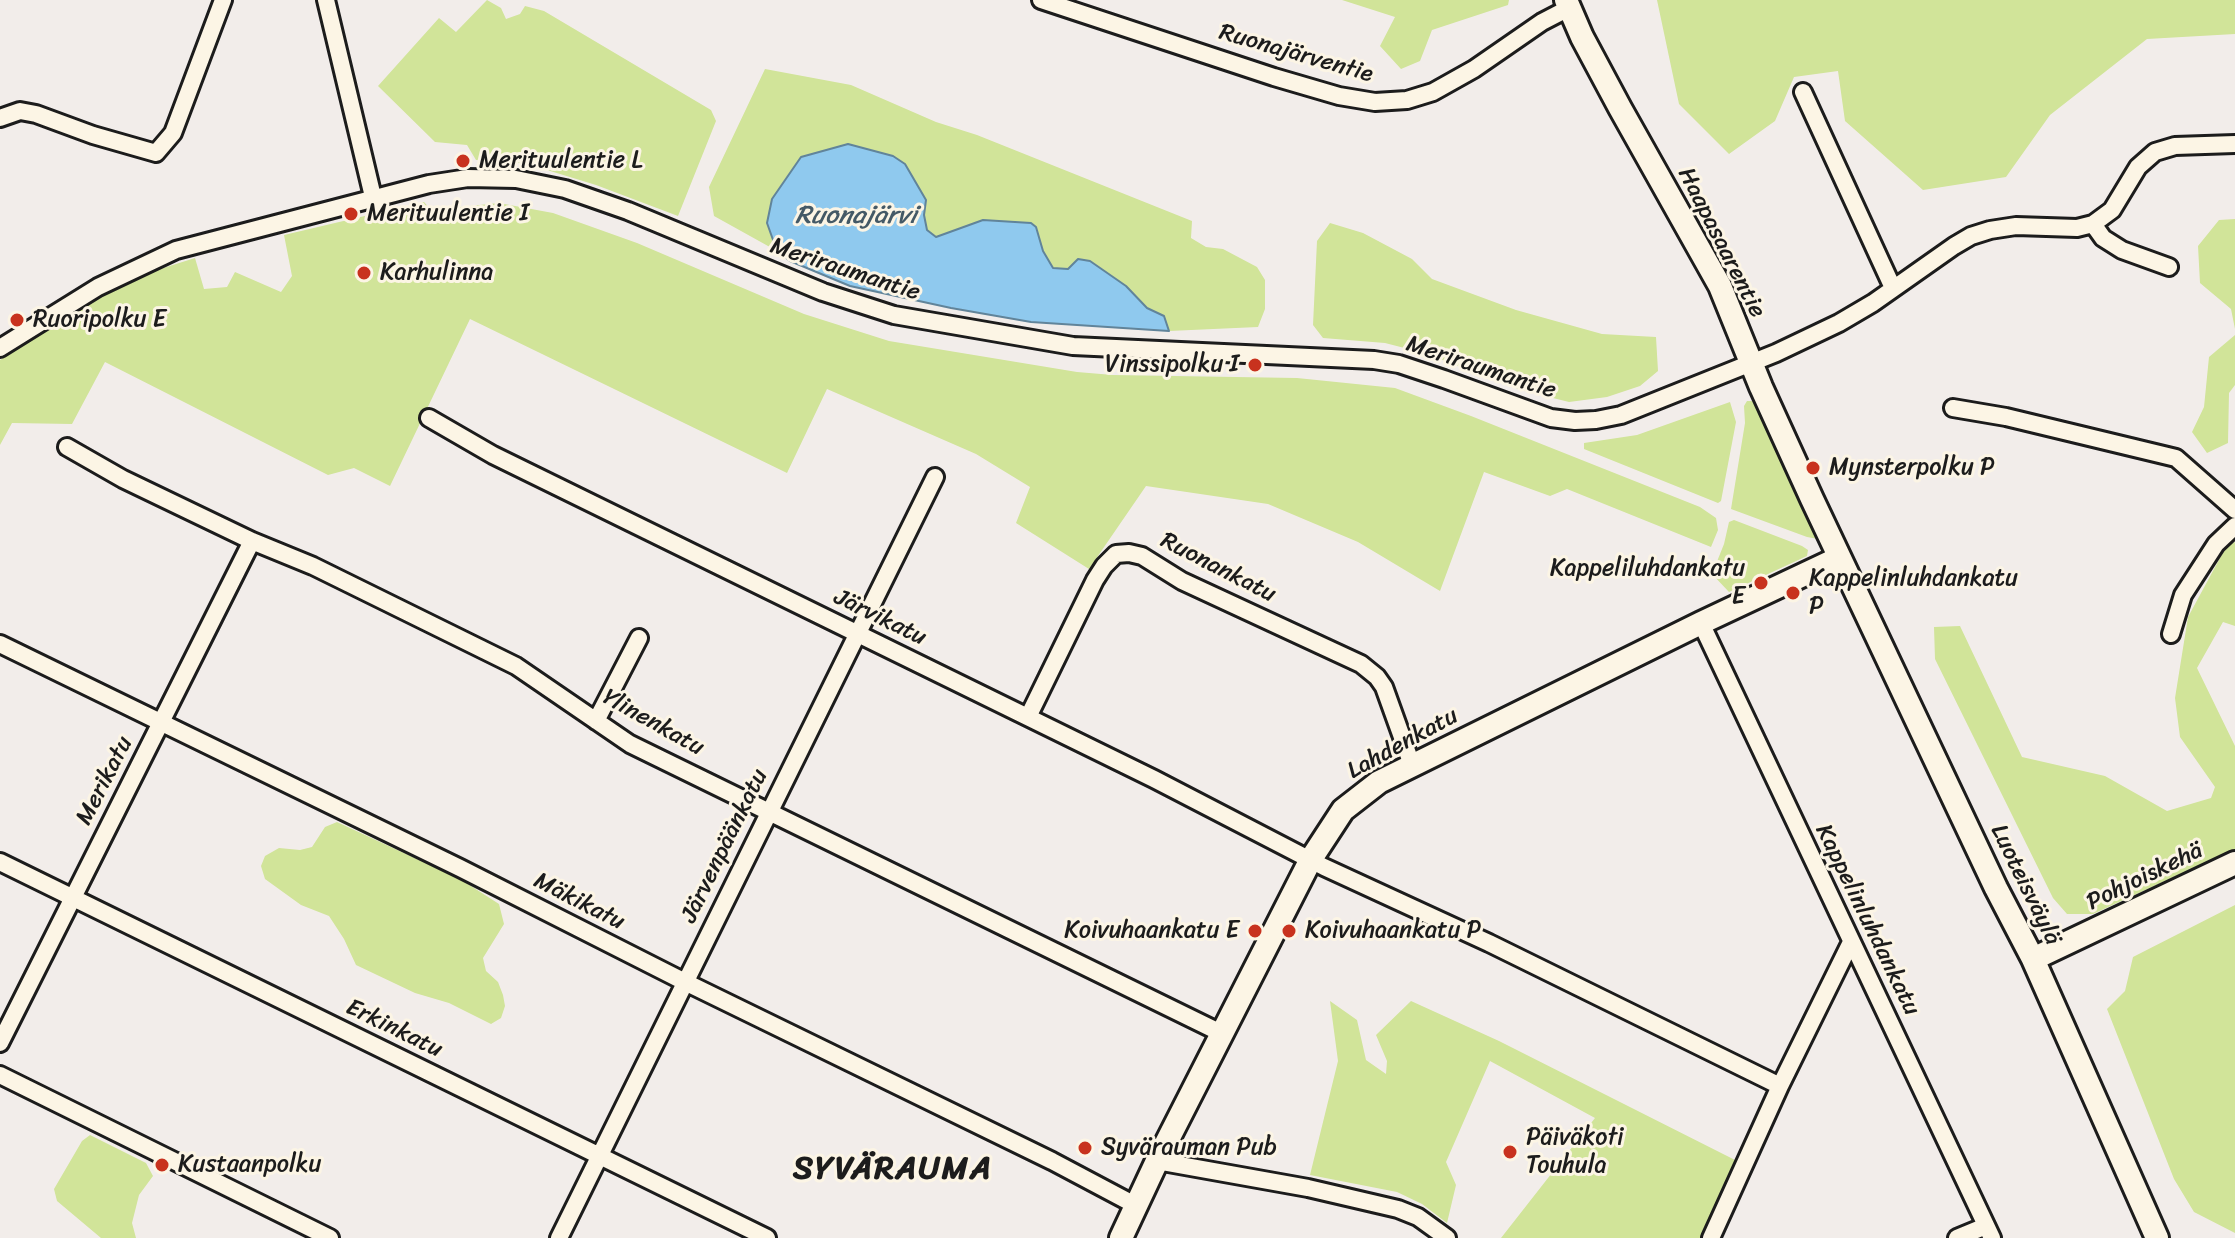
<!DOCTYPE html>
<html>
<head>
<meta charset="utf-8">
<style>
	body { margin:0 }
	canvas { display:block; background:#f2edea }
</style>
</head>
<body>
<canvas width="2235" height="1238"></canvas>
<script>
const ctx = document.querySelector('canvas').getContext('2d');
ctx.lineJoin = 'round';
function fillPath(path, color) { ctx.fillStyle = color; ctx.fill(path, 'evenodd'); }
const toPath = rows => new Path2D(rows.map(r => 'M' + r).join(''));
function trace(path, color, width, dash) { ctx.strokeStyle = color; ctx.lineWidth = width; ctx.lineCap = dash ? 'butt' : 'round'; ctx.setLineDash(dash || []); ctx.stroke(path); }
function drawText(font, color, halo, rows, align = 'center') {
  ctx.font = font + ' Sriracha,sans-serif'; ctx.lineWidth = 6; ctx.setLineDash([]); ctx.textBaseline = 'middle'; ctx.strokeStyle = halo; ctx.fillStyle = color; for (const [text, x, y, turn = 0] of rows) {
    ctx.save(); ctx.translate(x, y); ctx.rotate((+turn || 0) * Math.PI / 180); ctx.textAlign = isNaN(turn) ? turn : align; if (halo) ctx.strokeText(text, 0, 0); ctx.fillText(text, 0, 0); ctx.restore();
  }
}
const green = toPath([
	[487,0,501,8,506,19,520,14,525,6,544,11,711,110,716,121,678,216,596,185,524,163,476,160,467,145,435,142,378,86,439,18,456,32],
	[1342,0,1509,0,1508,5,1432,30,1420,61,1401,69,1380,46,1395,17],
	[1657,0,2235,0,2235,34,2147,39,2050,115,2006,177,1923,190,1845,121,1838,71,1794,77,1775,121,1729,154,1679,104],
	[765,69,851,85,936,122,977,135,1192,221,1191,238,1206,247,1223,249,1257,267,1265,280,1265,309,1258,327,1169,331,1164,316,1147,308,1137,299,1069,269,1053,269,1043,251,1036,227,983,220,936,237,927,230,924,215,926,200,905,164,893,156,848,144,801,157,784,181,767,223,777,251,714,216,709,187],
	[424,202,431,210,499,203,553,213,637,243,804,314,889,341,1077,372,1113,375,1297,378,1395,388,1471,416,1700,507,1716,518,1718,530,1711,547,1567,489,1550,496,1484,472,1440,591,1358,542,1268,504,1146,486,1089,569,1016,523,1030,487,976,454,827,389,787,473,470,319,390,486,354,468,328,475,105,362,72,424,12,423,0,445,0,360,106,294,157,270,195,258,204,289,227,287,235,272,281,292,292,276,284,235],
	[2235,219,2235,329,2231,309,2200,283,2198,246,2219,220],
	[1330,223,1363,233,1412,259,1432,279,1516,310,1602,334,1656,337,1658,371,1640,386,1607,397,1569,402,1521,390,1424,353,1385,343,1323,338,1313,325,1317,241],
	[2235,335,2235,385,2229,393,2228,443,2207,453,2192,432,2204,407,2209,357],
	[1747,401,1752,401,1760,414,1819,536,1818,539,1807,537,1731,509,1745,423,1744,406],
	[1730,402,1736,422,1721,501,1718,503,1584,449,1584,443,1637,435],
	[1734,520,1802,546,1808,550,1807,556,1729,592,1712,574,1724,544,1729,522],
	[2235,542,2235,626,2223,622,2197,668,2235,746,2235,849,2093,914,2067,914,2053,898,1935,659,1934,627,1960,626,2022,757,2105,776,2167,811,2211,798,2215,787,2180,737,2175,698,2188,617,2227,545],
	[337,822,460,879,499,904,504,924,483,958,486,971,498,982,503,995,505,1006,501,1018,491,1024,449,1003,415,993,356,965,344,939,329,916,301,905,265,879,261,866,265,856,279,848,300,850,312,847,325,827],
	[2235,905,2235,1233,2194,1212,2174,1179,2107,1009,2125,991,2133,957],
	[1330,1001,1357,1020,1366,1060,1386,1074,1387,1061,1376,1035,1411,1001,1499,1041,1739,1162,1700,1238,1501,1238,1595,1118,1490,1061,1446,1162,1456,1185,1447,1223,1422,1204,1397,1192,1310,1175,1338,1061],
	[90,1135,146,1163,153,1176,139,1195,132,1223,136,1238,101,1238,57,1201,54,1189,82,1141]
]);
const water = toPath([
	[848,144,893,156,905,164,926,200,924,215,927,230,936,237,983,220,1031,223,1036,227,1043,251,1053,268,1068,269,1078,259,1090,261,1126,286,1147,308,1164,316,1169,331,1031,322,951,308,850,286,790,261,777,251,767,223,772,199,801,157,848,144]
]);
const street = toPath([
	[326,0,374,201],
	[1041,0,1274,77,1339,96,1375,102,1407,100,1433,92,1474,69,1542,22,1569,8],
	[1803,92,1893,288],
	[0,118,20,111,36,114,93,135,156,153,173,133,223,0],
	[2093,224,2112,210,2138,167,2155,152,2175,146,2235,144],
	[0,348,98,287,176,250,429,184,468,178,516,179,565,189,628,211,823,292,894,315,1073,346,1374,360,1399,364,1444,379,1551,418,1575,421,1596,420,1621,415,1776,353,1839,323,1873,303,1954,246,1971,236,1990,230,2016,226,2077,228,2093,224,2103,238,2122,250,2169,267],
	[1953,408,2006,417,2176,458,2235,510],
	[429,418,493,455,1154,779,1324,867,1489,943,1780,1086],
	[67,447,123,479,252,541,313,566,516,666,630,744,1221,1033],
	[1701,623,1992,1238],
	[2171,634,2183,595,2216,544,2235,526],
	[0,644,460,868,685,982,1052,1161,1135,1205],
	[1028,717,1095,580,1104,566,1116,554,1129,553,1142,556,1182,581,1361,664,1377,677,1384,687,1412,765],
	[596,721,639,638],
	[0,862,767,1238],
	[0,1043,252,541],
	[0,1075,330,1238],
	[1157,1161,1308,1188,1398,1209,1418,1217,1447,1238],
	[559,1238,935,477],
	[1711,1238,1780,1086,1851,942],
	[1957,1238,1986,1226]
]);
const secondary = toPath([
	[1566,0,1582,37,1620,108,1720,286,1761,387,1812,499,1996,888,2033,959,2157,1238],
	[2033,959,2235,863],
	[1121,1238,1157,1161,1311,859,1343,810,1379,782,1701,623,1839,558]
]);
const markers = [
	[463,161,8,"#c8321e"],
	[351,214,8,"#c8321e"],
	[364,273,8,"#c8321e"],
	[17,320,8,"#c8321e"],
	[1255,365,8,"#c8321e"],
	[1813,468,8,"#c8321e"],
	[1761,583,8,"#c8321e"],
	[1793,593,8,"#c8321e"],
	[1255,931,8,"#c8321e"],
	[1289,931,8,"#c8321e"],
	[1085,1148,8,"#c8321e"],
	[1510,1152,8,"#c8321e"],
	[162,1165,8,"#c8321e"]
];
const streetNames = [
	["Ruonajärventie",1296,54,16],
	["Haapasaarentie",1721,243,63],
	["Meriraumantie",845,270,18],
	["Meriraumantie",1481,368,18],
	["Ruonankatu",1218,568,27],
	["Järvikatu",880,618,26],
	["Ylinenkatu",653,723,29],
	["Lahdenkatu",1403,744,-29],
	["Merikatu",105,781,-63],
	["Järvenpäänkatu",725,846,-64],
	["Pohjoiskehä",2145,877,-26],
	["Luoteisväylä",2025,885,64],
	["Mäkikatu",579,902,27],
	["Kappelinluhdankatu",1867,920,64],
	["Erkinkatu",394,1029,26]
];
const poiNames = [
	["Merituulentie L",479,161],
	["Merituulentie I",367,214],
	["Karhulinna",380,273],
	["Ruoripolku E",33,320],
	["Vinssipolku I",1239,365,"right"],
	["Mynsterpolku P",1829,468],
	["Kappeliluhdankatu",1745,569,"right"],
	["E",1745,597,"right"],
	["Kappelinluhdankatu",1809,579],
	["P",1809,607],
	["Koivuhaankatu E",1239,931,"right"],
	["Koivuhaankatu P",1305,931],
	["Päiväkoti",1526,1138],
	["Touhula",1526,1166],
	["Syvärauman Pub",1101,1148],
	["Kustaanpolku",178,1165]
];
const waterNames = [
	["Ruonajärvi",856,216]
];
const districtNames = [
	["SYVÄRAUMA",893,1170]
];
fillPath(green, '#d1e499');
fillPath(water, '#8fc9ee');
trace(water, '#61849a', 2);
trace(street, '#1c1c1c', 22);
trace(secondary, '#1c1c1c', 28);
trace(street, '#fcf5e5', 16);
trace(secondary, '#fcf5e5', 22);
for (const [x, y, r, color] of markers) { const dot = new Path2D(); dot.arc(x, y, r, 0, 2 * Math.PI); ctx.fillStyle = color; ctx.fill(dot); trace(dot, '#fcf5e5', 3); }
drawText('24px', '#1c1c1c', '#fcf5e5', streetNames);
drawText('24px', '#1c1c1c', '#fcf5e5', poiNames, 'left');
drawText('italic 26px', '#445966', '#fcf5e5', waterNames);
ctx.letterSpacing = '2px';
drawText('bold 32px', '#1c1c1c', '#fcf5e5', districtNames);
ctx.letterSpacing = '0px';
</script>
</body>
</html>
